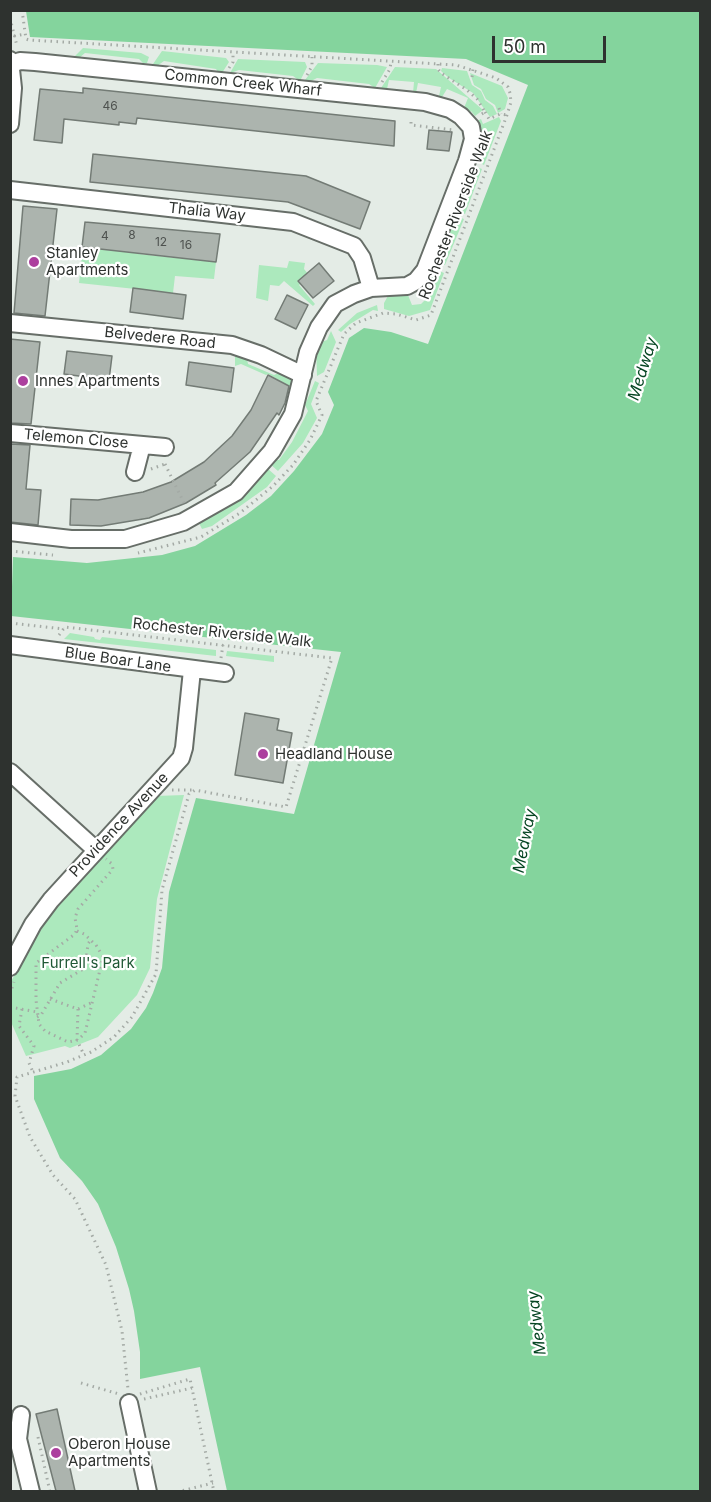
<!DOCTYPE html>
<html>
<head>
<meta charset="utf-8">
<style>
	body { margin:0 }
	#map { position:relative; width:711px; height:1502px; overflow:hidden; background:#e4ece6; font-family:Inter,sans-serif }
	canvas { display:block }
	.frame { position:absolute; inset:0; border:12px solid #2e322f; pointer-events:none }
	.scale { position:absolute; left:492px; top:36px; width:114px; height:27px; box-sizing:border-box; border:3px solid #2e322f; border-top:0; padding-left:8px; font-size:18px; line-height:21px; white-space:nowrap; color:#2e322f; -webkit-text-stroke:4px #fff; paint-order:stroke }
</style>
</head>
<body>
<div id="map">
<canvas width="711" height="1502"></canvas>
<div class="frame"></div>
<div class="scale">50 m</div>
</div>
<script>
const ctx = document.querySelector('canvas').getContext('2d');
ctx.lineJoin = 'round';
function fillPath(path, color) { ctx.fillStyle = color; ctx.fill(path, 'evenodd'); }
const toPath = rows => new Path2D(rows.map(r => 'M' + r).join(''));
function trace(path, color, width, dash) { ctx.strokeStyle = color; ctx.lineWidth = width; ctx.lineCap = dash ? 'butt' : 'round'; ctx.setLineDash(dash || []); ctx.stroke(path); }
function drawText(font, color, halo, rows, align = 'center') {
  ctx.font = font + ' Inter,sans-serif'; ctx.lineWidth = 4.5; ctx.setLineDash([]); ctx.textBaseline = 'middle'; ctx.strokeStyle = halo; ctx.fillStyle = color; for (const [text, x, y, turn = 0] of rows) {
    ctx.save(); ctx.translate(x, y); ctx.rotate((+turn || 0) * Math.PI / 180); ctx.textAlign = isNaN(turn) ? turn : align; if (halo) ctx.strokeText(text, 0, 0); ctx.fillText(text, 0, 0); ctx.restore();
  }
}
const green = toPath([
	[83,48,141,53,149,57,147,63,143,63,139,59,85,53,79,58,74,57],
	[162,51,226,58,229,62,222,73,218,72,216,69,164,61,157,66,153,64],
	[238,59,305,62,307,67,300,81,293,76,239,70,230,73],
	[318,63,377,65,387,67,375,88,369,84,317,78,311,81,305,80],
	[395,67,436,69,483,110,475,116,471,111,469,113,464,108,468,98,447,89,442,97,439,96,441,87,418,83,416,93,413,93,414,82,389,80,387,89,381,88],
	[442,68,467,71,472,85,481,91,485,100,493,106,497,114,490,117,473,93,449,78,441,71],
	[470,73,502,86,508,98,505,109,498,113,495,105,486,99,481,89,474,85],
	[499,117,501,121,484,165,476,161,481,142,475,122,481,119,483,124],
	[474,166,482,169,465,214,457,211],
	[456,216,464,219,445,265,438,262],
	[142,230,139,254,216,262,214,279,175,276,173,293,79,283,83,246],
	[289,261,305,263,304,269,309,275,299,285,315,304,313,306,284,281,279,286,270,285,268,301,256,298,259,265,287,268],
	[435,269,444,273,430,310,409,316,384,309,384,303,389,294,408,295,412,305,421,304,427,298,422,289,430,281],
	[377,305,378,311,373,310,350,324,341,332,338,330,357,313],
	[331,331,336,342,324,372,317,376,316,344,327,340],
	[235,355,247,358,248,364,274,375,281,372,292,376,295,389,268,374,266,375,241,364,235,366],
	[315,381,319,383,311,404,317,418,303,443,278,471,270,464,273,460,279,460,292,442,308,411,305,405],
	[267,468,276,476,267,487,212,526,202,529,197,519,211,511,219,513,263,476],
	[70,633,94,637,95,639,100,640,102,637,216,650,216,656,64,639],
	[227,651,274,656,274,662,226,656],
	[184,795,157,899,150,968,137,995,98,1037,70,1048,65,1046,26,1056,11,1022,10,983,49,916,156,796]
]);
const water = toPath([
	[26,11,700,11,700,1491,227,1491,200,1367,140,1379,140,1352,134,1311,129,1289,116,1247,98,1204,82,1181,60,1158,34,1099,34,1076,71,1069,101,1055,131,1029,146,1008,153,993,162,968,169,892,196,798,294,814,341,652,11,616,13,557,87,563,162,555,195,546,246,515,271,496,294,471,322,434,334,405,328,392,349,338,364,328,391,332,428,344,528,85,466,59,30,37]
]);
const building = toPath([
	[83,88,395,121,394,146,137,118,136,124,119,122,119,125,64,119,62,143,34,140,40,89,83,93,83,88],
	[429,130,452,132,449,151,427,149,429,130],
	[93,154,306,176,370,202,360,229,288,202,90,182,93,154],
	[23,206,57,209,45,316,14,313,23,206],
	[85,222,220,234,216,262,82,247,85,222],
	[319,263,334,281,313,298,298,281,319,263],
	[133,288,186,295,183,319,130,312,133,288],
	[287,295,308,305,296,329,275,319,287,295],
	[10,339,40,342,31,424,10,423,10,339],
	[67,351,112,356,109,380,64,374,67,351],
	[189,362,234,368,231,392,186,385,189,362],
	[268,375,289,386,285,403,279,415,277,413,250,452,215,483,216,485,186,503,149,518,101,526,70,525,71,499,98,500,143,492,171,482,204,462,232,436,251,410,268,375],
	[10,444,30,445,26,489,41,490,38,525,10,522,10,444],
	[245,713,279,719,277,730,292,733,283,783,235,775,245,713],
	[57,1409,75,1491,56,1491,36,1414,57,1409]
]);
const path = toPath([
	[22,10,26,39,29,40,456,65,496,78,508,87,510,93,511,102,507,115,431,315,416,320,396,314,383,313,356,323,344,334,316,401,322,415,310,440,293,465,273,486,240,513,201,537,138,553],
	[10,18,17,46],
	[14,36,25,34],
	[438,64,438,69,441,73,467,90,477,99,485,112,480,115],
	[229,68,233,62,233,53],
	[307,75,312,66,312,57],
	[472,77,473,69],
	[382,82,390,69,391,62],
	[499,108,501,114],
	[485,112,489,119,500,114,507,115],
	[411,122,411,125,454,130],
	[165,464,184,503],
	[151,469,165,464],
	[10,551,53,555],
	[10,623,64,629],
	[59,635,65,627,332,658,286,807,195,790,189,794,162,890,156,974,132,1017,114,1037,91,1052,67,1062,17,1077,15,1096,30,1137,53,1175,75,1199,106,1265,122,1331,128,1389],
	[221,658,223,645],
	[172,790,193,790],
	[77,931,84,934,96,945,103,957,85,1033,78,1040,68,1042,45,1031,39,1024,36,1000,36,963,75,934,77,929,75,918,78,909,113,869,112,864,106,859],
	[10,994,14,982],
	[50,999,78,1009,93,1002],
	[10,1007,37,1012],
	[22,1009,19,1026,34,1046,29,1063,33,1072],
	[78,1009,77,1040,84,1055],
	[37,1017,41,1015,60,983,85,968,88,944,90,941],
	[81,1383,119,1394],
	[140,1394,190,1379,214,1492],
	[144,1399,192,1388],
	[38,1437,50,1492],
	[177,1492,213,1483]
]);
const minor = toPath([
	[10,60,13,88,10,124],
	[10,190,293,222,354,246,362,258,371,288],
	[10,323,232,345,261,355,303,375],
	[10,433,165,447],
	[135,472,142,445],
	[10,532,71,539,125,539,183,522,236,492,272,451,293,414,308,352,319,327,335,304,354,294,371,288,407,286,416,281,425,270,467,161,473,139,471,127,461,116,450,109,425,102,35,62,20,61,12,64],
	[10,645,225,673],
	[10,772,96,850],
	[10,967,33,924,51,900,181,758,184,748,192,670],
	[129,1403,148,1492],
	[21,1415,18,1439,31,1492]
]);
const markers = [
	[34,262,6,"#ac3f9e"],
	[23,381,6,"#ac3f9e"],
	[263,754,6,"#ac3f9e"],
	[56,1453,6,"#ac3f9e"]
];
const numberNames = [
	["46",110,106],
	["8",132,235],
	["4",105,236],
	["12",161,242],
	["16",186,245]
];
const streetNames = [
	["Common Creek Wharf",243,83,6],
	["Thalia Way",207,212,6],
	["Rochester Riverside Walk",456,215,-69],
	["Belvedere Road",160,338,6],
	["Telemon Close",76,439,5],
	["Rochester Riverside Walk",222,633,6],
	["Blue Boar Lane",118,660,8],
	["Providence Avenue",119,825,-47]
];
const poiNames = [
	["Stanley",46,253],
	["Apartments",46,270],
	["Innes Apartments",35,381],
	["Headland House",275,754],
	["Oberon House",68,1444],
	["Apartments",68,1461]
];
const parkNames = [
	["Furrell's Park",88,963]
];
const waterNames = [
	["Medway",643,369,-73],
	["Medway",525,841,-79],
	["Medway",537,1323,-97]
];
fillPath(green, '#ace9bd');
fillPath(water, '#84d49d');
fillPath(building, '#acb4ae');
trace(building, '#737b75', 1.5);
trace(minor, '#676e68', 20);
trace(path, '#a4aaa5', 3, [1.5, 4.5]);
trace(minor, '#fff', 16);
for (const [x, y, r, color] of markers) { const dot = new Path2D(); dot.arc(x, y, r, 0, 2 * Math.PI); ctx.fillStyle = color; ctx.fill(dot); trace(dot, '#fff', 2); }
drawText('12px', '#4e524f', null, numberNames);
drawText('15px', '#2e322f', '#fff', streetNames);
drawText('15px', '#2e322f', '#fff', poiNames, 'left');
drawText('15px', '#1f5835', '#fff', parkNames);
drawText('italic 16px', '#064623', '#fff', waterNames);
</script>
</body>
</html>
